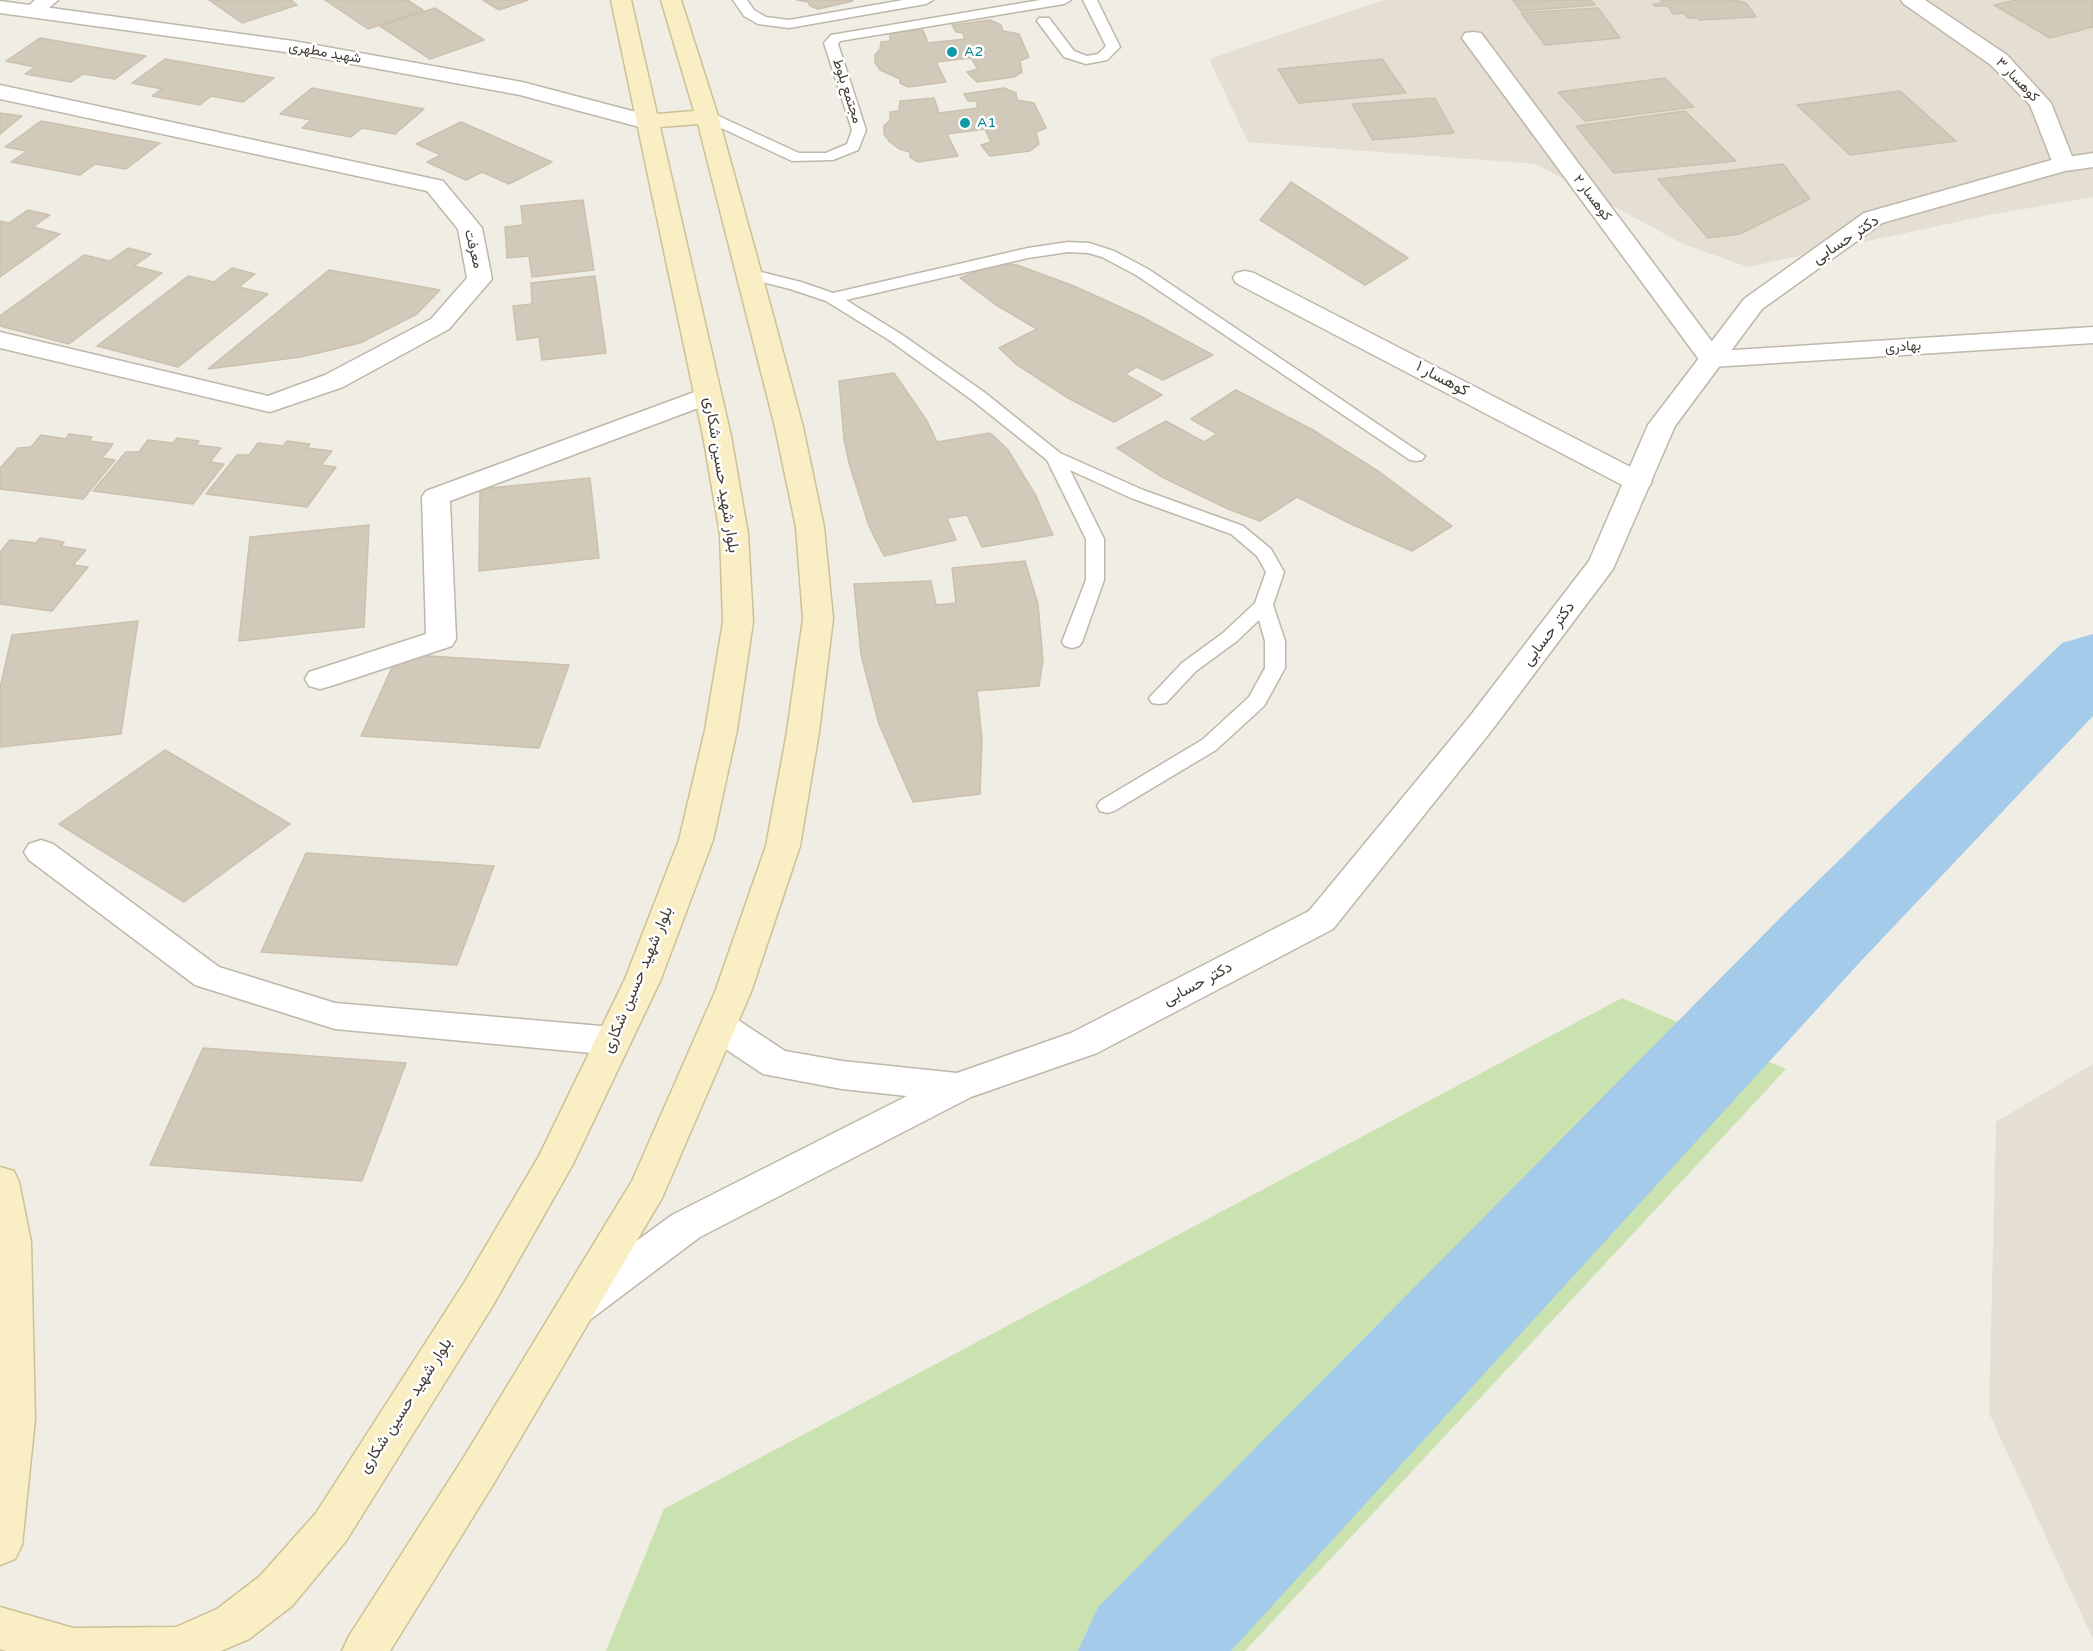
<!DOCTYPE html>
<html>
<head>
<meta charset="utf-8">
<style>
	body { margin:0 }
	canvas { display:block; background:#f0ede4 }
</style>
</head>
<body>
<canvas width="2093" height="1651"></canvas>
<script>
const ctx = document.querySelector('canvas').getContext('2d');
ctx.lineJoin = 'round';
function fillPath(path, color) { ctx.fillStyle = color; ctx.fill(path, 'evenodd'); }
const toPath = rows => new Path2D(rows.map(r => 'M' + r).join(''));
function trace(path, color, width, dash) { ctx.strokeStyle = color; ctx.lineWidth = width; ctx.lineCap = dash ? 'butt' : 'round'; ctx.setLineDash(dash || []); ctx.stroke(path); }
function drawText(font, color, halo, rows, align = 'center') {
  ctx.font = font + ' "Varela Round",Vazirmatn,sans-serif'; ctx.lineWidth = 5; ctx.setLineDash([]); ctx.textBaseline = 'middle'; ctx.strokeStyle = halo; ctx.fillStyle = color; for (const [text, x, y, turn = 0] of rows) {
    ctx.save(); ctx.translate(x, y); ctx.rotate((+turn || 0) * Math.PI / 180); ctx.textAlign = isNaN(turn) ? turn : align; if (halo) ctx.strokeText(text, 0, 0); ctx.fillText(text, 0, 0); ctx.restore();
  }
}
const residential = toPath([
	[1384,0,2093,0,2093,197,1984,216,1748,267,1683,244,1536,164,1248,142,1209,59],
	[2093,1064,2093,1639,1989,1413,1996,1122]
]);
const green = toPath([
	[1622,998,1786,1069,1245,1651,606,1651,664,1509]
]);
const river = toPath([
	[2093,634,2093,716,1862,960,1231,1651,1078,1651,1098,1607,1790,908,2062,643,2093,634]
]);
const building = toPath([
	[209,0,291,0,297,5,242,23,209,0],
	[325,0,407,0,423,10,368,29,325,0],
	[483,0,528,0,499,10,483,0],
	[797,0,851,0,853,1,818,9,810,6,808,2,797,0],
	[1513,0,1591,0,1595,5,1521,11,1513,0],
	[1661,0,1734,0,1746,3,1756,17,1699,20,1697,18,1688,18,1684,13,1673,14,1668,6,1655,6,1653,4,1663,3,1661,0],
	[2016,0,2093,0,2093,27,2050,38,1994,5,2016,0],
	[435,8,484,40,430,59,380,26,435,8],
	[1598,8,1620,38,1545,45,1521,13,1598,8],
	[990,20,1001,25,1003,31,1019,34,1029,57,1020,61,1022,72,1014,77,977,82,967,72,978,69,971,58,936,62,946,82,908,87,900,83,900,79,880,70,875,62,875,55,880,49,881,42,890,41,890,32,923,30,928,43,965,39,963,33,956,32,952,25,990,20],
	[40,38,146,56,115,79,83,74,71,82,25,74,35,67,6,61,40,38],
	[165,59,274,78,243,102,211,96,200,105,152,96,162,89,132,83,165,59],
	[1382,59,1406,93,1299,103,1278,69,1382,59],
	[1665,78,1694,107,1585,121,1558,92,1665,78],
	[312,88,424,109,395,134,362,128,351,137,302,128,311,120,280,114,312,88],
	[1004,88,1016,93,1017,100,1034,103,1046,128,1036,132,1039,144,1030,151,990,156,981,145,991,142,985,129,947,134,958,156,918,162,910,157,910,152,899,149,890,142,884,134,884,126,890,120,890,112,899,111,900,101,934,98,939,113,978,108,976,101,968,101,964,94,1004,88],
	[1900,91,1956,141,1850,155,1797,105,1900,91],
	[1435,98,1454,133,1373,140,1352,104,1435,98],
	[1685,111,1736,161,1614,173,1576,126,1685,111],
	[0,113,22,116,0,134,0,113],
	[41,121,160,143,126,169,95,164,80,175,11,162,27,151,5,147,41,121],
	[461,122,552,162,509,184,482,172,466,180,427,162,441,155,416,144,461,122],
	[1783,164,1810,199,1740,234,1708,238,1658,179,1783,164],
	[1291,182,1408,258,1365,285,1260,220,1291,182],
	[583,200,594,270,532,277,529,256,507,258,505,227,523,225,521,206,583,200],
	[28,210,50,215,33,227,60,234,0,277,0,221,9,223,28,210],
	[128,248,151,254,134,266,162,273,69,344,0,326,0,316,84,255,110,261,128,248],
	[999,263,1017,265,1074,286,1142,317,1213,355,1163,380,1137,367,1125,374,1162,395,1114,422,1068,398,1016,364,999,348,1037,329,996,305,960,278,999,263],
	[232,268,255,274,239,287,268,294,178,367,97,346,188,276,214,282,232,268],
	[329,270,440,290,417,314,360,343,301,357,208,369,329,270],
	[595,276,606,353,542,360,539,337,517,340,513,306,532,304,531,283,595,276],
	[894,373,927,421,937,442,990,433,996,438,1008,450,1036,496,1053,535,982,547,967,515,947,518,956,540,884,556,869,526,849,463,844,439,839,381,894,373],
	[1236,390,1313,430,1381,473,1452,526,1412,551,1351,524,1297,497,1260,521,1228,509,1162,477,1117,448,1166,421,1204,442,1217,434,1191,419,1236,390],
	[69,434,92,437,89,441,113,444,102,458,115,460,83,499,0,489,0,468,18,448,31,447,41,435,66,439,69,434],
	[177,438,199,441,196,445,221,448,210,462,224,464,193,504,93,491,126,452,139,452,148,440,173,443,177,438],
	[287,441,310,444,307,448,332,451,321,465,336,467,307,507,206,494,237,455,249,455,258,443,283,446,287,441],
	[590,478,599,558,479,571,480,489,590,478],
	[369,525,364,627,239,641,250,537,369,525],
	[40,538,64,542,61,546,86,550,73,565,88,567,52,611,0,604,0,552,10,540,36,543,40,538],
	[1025,561,1038,604,1043,661,1039,686,977,691,982,740,980,794,913,802,879,724,861,655,854,584,931,581,936,605,956,603,952,568,1025,561],
	[138,621,121,734,0,747,0,688,12,635,138,621],
	[398,654,569,665,539,748,361,736,398,654],
	[165,750,290,824,184,902,59,824,165,750],
	[306,853,494,866,457,965,261,952,306,853],
	[203,1048,406,1063,362,1181,150,1165,203,1048]
]);
const service = toPath([
	[733,0,747,0,754,10,766,17,789,20,903,0,933,0,926,4,789,28,758,24,744,16,733,0],
	[1040,0,1071,0,1064,4,840,41,838,44,866,130,858,150,833,160,792,161,702,119,700,116,702,113,712,113,799,153,826,153,847,144,852,130,824,43,831,35,1040,0],
	[1083,0,1097,0,1120,47,1107,60,1086,64,1064,57,1037,21,1039,18,1049,18,1074,51,1087,56,1098,54,1106,46,1083,0],
	[1068,242,1089,243,1114,251,1148,269,1425,456,1422,460,1416,461,1410,460,1136,275,1102,257,1088,253,1068,252,1028,258,846,300,901,334,984,392,1060,453,1143,490,1243,526,1271,549,1284,572,1273,605,1285,641,1285,668,1264,706,1216,750,1114,811,1107,813,1100,811,1097,806,1100,801,1202,740,1249,697,1265,668,1265,641,1259,620,1237,641,1196,671,1166,703,1159,704,1152,703,1149,698,1182,663,1223,633,1255,603,1266,572,1257,556,1231,534,1131,498,1070,470,1104,539,1104,580,1082,642,1079,646,1072,648,1065,646,1062,642,1086,580,1086,539,1047,460,972,400,889,340,826,301,790,289,743,277,741,274,749,269,801,282,833,293,1028,248,1068,242]
]);
const minor = toPath([
	[35,0,58,0,41,15,34,17,27,15,23,11,35,0],
	[1901,0,1925,0,2007,55,2051,103,2075,164,2071,169,2063,171,2055,169,2030,105,1991,65,1904,4,1901,0],
	[1473,32,1481,33,1719,351,2093,327,2093,343,1712,367,1703,365,1462,38,1465,33,1473,32],
	[0,85,443,181,482,228,492,279,449,329,343,387,270,412,0,348,0,332,268,396,325,375,431,319,467,278,458,229,427,191,0,99,0,85],
	[1245,271,1254,273,1648,476,1652,482,1648,488,1638,490,1628,488,1236,283,1233,278,1236,273,1245,271],
	[708,387,717,389,721,395,717,401,450,501,456,639,452,646,331,686,320,689,309,686,305,679,309,672,426,634,422,497,426,491,708,387],
	[41,840,53,844,219,967,335,1003,613,1027,626,1031,631,1041,626,1051,613,1055,335,1029,195,985,29,860,24,852,29,844,41,840]
]);
const tertiary = toPath([
	[0,1,293,41,522,82,655,117,658,122,655,127,647,129,520,95,293,53,0,13,0,1],
	[2093,153,2093,167,2065,171,1882,223,1762,309,1675,426,1613,569,1492,730,1333,929,1097,1053,971,1097,700,1237,591,1319,577,1324,563,1319,557,1307,563,1295,672,1215,907,1096,842,1089,763,1074,706,1036,701,1026,706,1016,719,1012,732,1016,785,1051,842,1061,957,1073,1071,1033,1309,911,1470,716,1589,561,1648,425,1744,299,1864,213,2055,159,2093,153]
]);
const secondary = toPath([
	[611,0,631,0,657,114,694,111,661,0,681,0,718,116,770,304,803,427,824,527,833,619,819,732,800,846,751,992,662,1198,494,1483,390,1651,342,1651,349,1636,464,1457,632,1181,715,992,766,846,787,732,803,619,796,527,775,427,698,124,660,127,731,436,748,534,753,622,737,730,713,840,661,979,573,1164,492,1307,346,1541,292,1606,249,1639,221,1651,6,1651,0,1649,0,1607,73,1628,176,1627,217,1609,260,1576,316,1513,464,1283,539,1156,625,979,679,840,705,730,723,622,720,534,703,436,611,0],
	[0,1167,14,1171,19,1182,31,1242,35,1419,22,1545,15,1559,0,1565,0,1167]
]);
const markers = [
	[952,52,6,"#0f9aa8"],
	[965,123,6,"#0f9aa8"]
];
const farCulturenames = [
	["A2",964,52],
	["A1",977,123]
];
const farStreetnames = [
	["شهید مطهری",325,53,10],
	["کوهسار ۳",2017,80,46],
	["مجتمع بلوط",847,91,72],
	["کوهسار ۲",1592,198,53],
	["معرفت",473,249,76],
	["بهادری",1903,347,-4]
];
const streetNames = [
	["دکتر حسابی",1846,240,-33],
	["کوهسار ۱",1442,379,28],
	["بلوار شهید حسین شکاری",721,475,81],
	["دکتر حسابی",1549,634,-53],
	["بلوار شهید حسین شکاری",638,980,-67],
	["دکتر حسابی",1198,984,-28],
	["بلوار شهید حسین شکاری",406,1406,-57]
];
fillPath(residential, '#e4dfd2');
fillPath(green, '#cae2af');
fillPath(river, '#a4cbe9');
fillPath(building, '#d1c9ba');
trace(building, '#cbc1ae', 1.5);
trace(service, '#beb7aa', 3);
trace(minor, '#beb7aa', 3);
trace(tertiary, '#beb7aa', 3);
trace(secondary, '#cdc196', 3);
fillPath(service, '#fff');
fillPath(minor, '#fff');
fillPath(tertiary, '#fff');
fillPath(secondary, '#faeec4');
for (const [x, y, r, color] of markers) { const dot = new Path2D(); dot.arc(x, y, r, 0, 2 * Math.PI); ctx.fillStyle = color; ctx.fill(dot); trace(dot, '#fff', 2); }
drawText('14px', '#0d838f', '#fff', farCulturenames, 'left');
drawText('14px', '#423d34', '#fff', farStreetnames);
drawText('16px', '#423d34', '#fff', streetNames);
</script>
</body>
</html>
